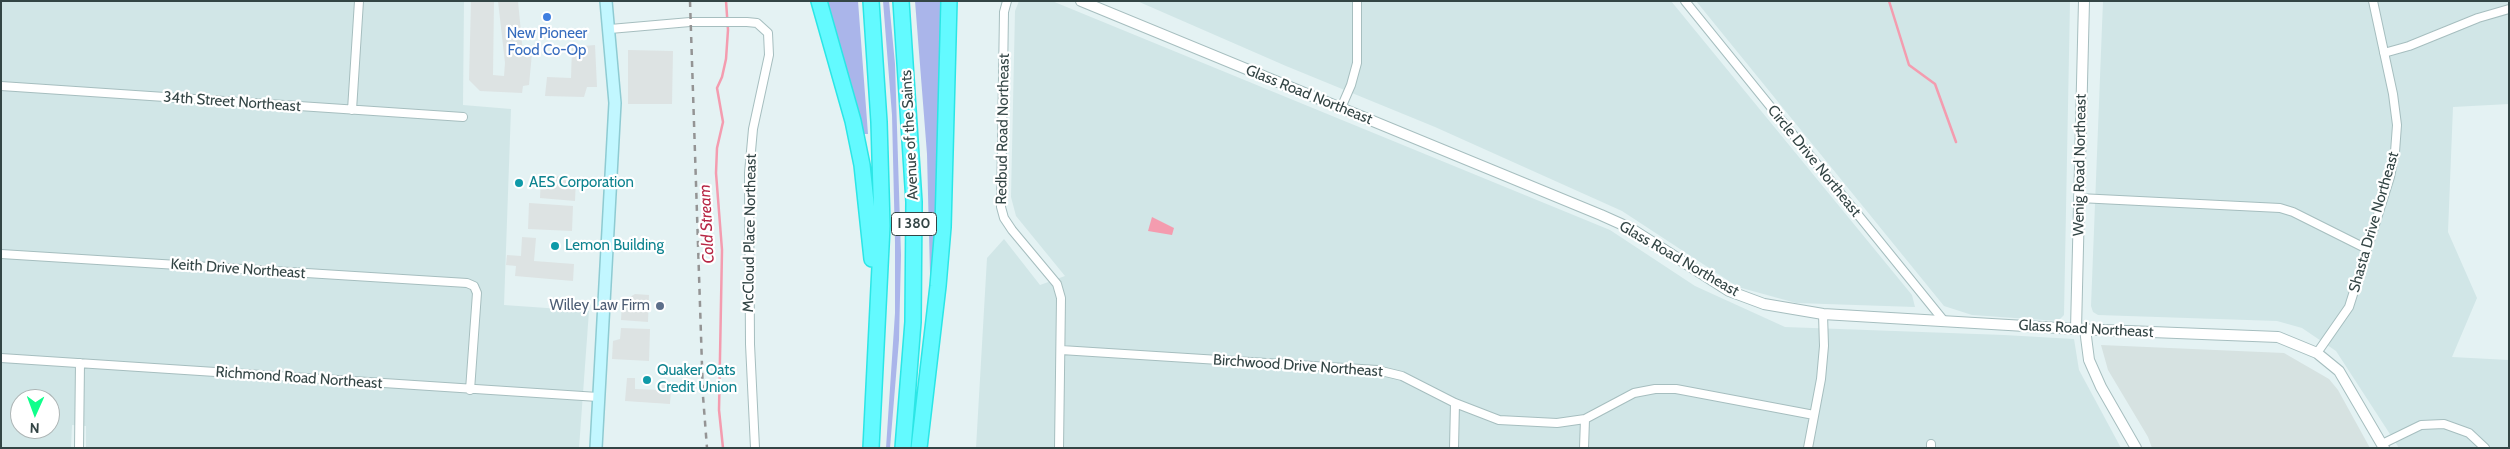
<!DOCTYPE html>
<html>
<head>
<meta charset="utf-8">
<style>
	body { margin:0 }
	#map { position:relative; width:2510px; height:449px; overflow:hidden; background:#e4f2f3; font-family:Cabin,sans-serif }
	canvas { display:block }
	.frame { position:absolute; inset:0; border:2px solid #334545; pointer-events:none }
	.north { position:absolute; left:10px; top:389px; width:50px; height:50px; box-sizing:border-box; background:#fff; border:1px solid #adb5b5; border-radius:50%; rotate:182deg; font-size:14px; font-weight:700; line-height:20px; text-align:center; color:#334545 }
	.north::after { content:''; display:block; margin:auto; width:18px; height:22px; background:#0fff8b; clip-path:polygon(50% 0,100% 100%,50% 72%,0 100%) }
</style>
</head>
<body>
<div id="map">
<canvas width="2510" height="449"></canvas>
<div class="frame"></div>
<div class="north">N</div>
</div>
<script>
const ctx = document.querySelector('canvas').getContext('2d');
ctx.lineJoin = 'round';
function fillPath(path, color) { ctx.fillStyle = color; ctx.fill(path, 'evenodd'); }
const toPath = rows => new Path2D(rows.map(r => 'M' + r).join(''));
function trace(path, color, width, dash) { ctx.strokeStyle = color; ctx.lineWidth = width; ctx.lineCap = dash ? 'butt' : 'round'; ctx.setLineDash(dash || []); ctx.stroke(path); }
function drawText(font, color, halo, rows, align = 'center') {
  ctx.font = font + ' Cabin,sans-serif'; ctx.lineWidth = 4.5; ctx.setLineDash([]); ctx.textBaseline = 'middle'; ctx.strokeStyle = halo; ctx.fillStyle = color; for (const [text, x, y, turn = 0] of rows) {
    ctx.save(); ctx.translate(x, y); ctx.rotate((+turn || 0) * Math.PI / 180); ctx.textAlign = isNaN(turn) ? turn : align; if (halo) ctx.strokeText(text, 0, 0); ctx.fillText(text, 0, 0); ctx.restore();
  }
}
const residential = toPath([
	[1,1,464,1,463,105,511,109,504,305,589,311,579,448,86,448,86,426,72,425,71,448,1,448],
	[20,399,50,399,50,429,20,429],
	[1019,1,1052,1,1610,230,1695,286,1785,327,2004,335,2074,339,2079,370,2121,448,976,448,987,258,1004,239,1040,285,1065,276,1016,216,1011,197,1015,11],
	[1137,1,1671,1,1912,295,1915,307,1796,303,1738,287,1622,211,1435,127,1286,66],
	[1696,1,2070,1,2064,315,2058,321,1972,315,1944,306],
	[2103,1,2509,1,2509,104,2453,107,2448,232,2477,298,2452,357,2509,360,2509,448,2399,448,2336,351,2302,328,2277,321,2098,315,2093,312,2091,306]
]);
const industrial = toPath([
	[2101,345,2284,353,2329,379,2338,390,2370,448,2152,448,2148,437,2108,370]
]);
const green = toPath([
	[825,1,858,1,868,134,862,134],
	[883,1,889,1,895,64,901,255,899,340,890,448,886,448,895,313,895,243,892,115],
	[915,1,941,1,942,79,933,274,930,274,927,154]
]);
const parking = toPath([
	[471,1,494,1,493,75,504,76,505,63,498,1,518,1,523,53,532,53,529,85,523,86,522,93,480,91,469,80],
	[595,45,597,87,587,87,584,97,545,96,547,77,571,78,572,47],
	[628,50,673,51,672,104,628,104],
	[541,175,576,178,575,201,540,198],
	[529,203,573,206,572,231,528,229],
	[522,237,536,238,534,261,574,264,573,281,515,276,516,266,506,265,507,255,521,256],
	[635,294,649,295,648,322,621,320,622,302],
	[621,328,650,329,649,361,612,359,613,341,620,339],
	[627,378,635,378,635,389,659,390,660,380,667,381,666,388,671,389,670,404,625,401]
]);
const water = toPath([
	[1152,217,1174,228,1172,235,1148,231]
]);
const stream = toPath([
	[1889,1,1909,65,1935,84,1956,142],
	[723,448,719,410,722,250,716,173,717,148,723,122,717,88,722,77,726,59,728,30,726,1]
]);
const minor = toPath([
	[1007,1,1004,12,1001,207,1004,218,1012,230,1057,284,1061,298,1059,448],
	[1685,1,1944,321],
	[610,29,690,22,747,22,757,23,768,33,769,55,753,129,749,173,750,344,755,448],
	[2384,53,2409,46,2478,18,2509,9],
	[1,86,463,117],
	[1341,108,1351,85,1357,63,1357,1],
	[352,110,359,1],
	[2079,198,2280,208,2293,212,2367,249],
	[1,254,467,283,474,286,477,293,470,390],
	[1061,350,1377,370,1402,376,1455,403,1499,420,1557,423,1585,419,1634,393,1655,389,1676,389,1814,415],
	[2317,353,2349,307,2390,177,2395,152,2397,125,2393,94,2373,1],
	[1,358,598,397],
	[2382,444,2421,425,2444,424,2469,433,2485,448],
	[79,448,80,363],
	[1454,448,1455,403],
	[1584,448,1585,419],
	[1808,448,1821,379,1824,346,1823,314],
	[1931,448,1931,444]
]);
const tertiary = toPath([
	[1081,1,1601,215,1630,228,1729,291,1764,304,1823,314,2076,329,2278,337,2317,353,2339,371,2384,448],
	[2076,329,2084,1],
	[2085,329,2089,360,2101,387,2136,448]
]);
const secondary = toPath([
	[596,448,615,103,606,1]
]);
const motorway = toPath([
	[819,1,853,121,862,165,872,259],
	[901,1,914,202,913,322,903,448],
	[871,448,882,226,879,122,871,1],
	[919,448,938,286,943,227,949,1]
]);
const rail = toPath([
	[690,1,703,396,707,448]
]);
const markers = [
	[547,17,5,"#3f7fe0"],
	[519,183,5,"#0f9aa8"],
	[555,246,5,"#0f9aa8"],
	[660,306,5,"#5c6f8a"],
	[647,380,5,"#0f9aa8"]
];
const shields = [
	[914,224,45]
];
const shieldNames = [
	["I 380",914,224]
];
const shopNames = [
	["New Pioneer",547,34],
	["Food Co-Op",547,51]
];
const streetNames = [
	["Glass Road Northeast",1309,95,22],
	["34th Street Northeast",232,102,4],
	["Redbud Road Northeast",1003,129,-89],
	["Avenue of the Saints",910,135,-93],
	["Circle Drive Northeast",1814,161,51],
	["Wenig Road Northeast",2080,165,-89],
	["Shasta Drive Northeast",2374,222,-74],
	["McCloud Place Northeast",750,233,-89],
	["Glass Road Northeast",1679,259,30],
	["Keith Drive Northeast",238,269,4],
	["Glass Road Northeast",2086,329,3],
	["Birchwood Drive Northeast",1298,366,4],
	["Richmond Road Northeast",299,378,4]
];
const cultureNames = [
	["AES Corporation",529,183],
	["Lemon Building",565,246],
	["Quaker Oats",657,371],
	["Credit Union",657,388]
];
const serviceNames = [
	["Willey Law Firm",650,306]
];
const waterNames = [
	["Cold Stream",707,224,-93]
];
fillPath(residential, '#d1e6e7');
fillPath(industrial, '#d6e2e1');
fillPath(green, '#aab5ea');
fillPath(parking, '#dde3e3');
fillPath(water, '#f49caf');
trace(stream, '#f49caf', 2.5);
trace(minor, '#a6bebf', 10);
trace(tertiary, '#a6bebf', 12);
trace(secondary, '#8ecbd2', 14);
trace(motorway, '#2be6e6', 18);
trace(minor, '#fff', 8);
trace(tertiary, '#fff', 10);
trace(secondary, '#c2f7ff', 11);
trace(motorway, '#63faff', 15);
trace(rail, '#949494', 2.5, [6, 6]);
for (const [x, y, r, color] of markers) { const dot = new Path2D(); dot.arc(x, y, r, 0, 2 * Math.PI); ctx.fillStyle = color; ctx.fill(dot); trace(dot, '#fff', 2); }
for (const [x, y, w] of shields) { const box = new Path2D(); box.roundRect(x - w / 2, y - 11.5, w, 23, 4); ctx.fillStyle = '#fff'; ctx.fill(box); trace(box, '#334545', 1); }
drawText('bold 14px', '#334545', null, shieldNames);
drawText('15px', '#366cbe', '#fff', shopNames);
drawText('15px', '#334545', '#fff', streetNames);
drawText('15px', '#0d838f', '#fff', cultureNames, 'left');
drawText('15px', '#4e5e75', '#fff', serviceNames, 'right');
drawText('italic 16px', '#b72745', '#fff', waterNames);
</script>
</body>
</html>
